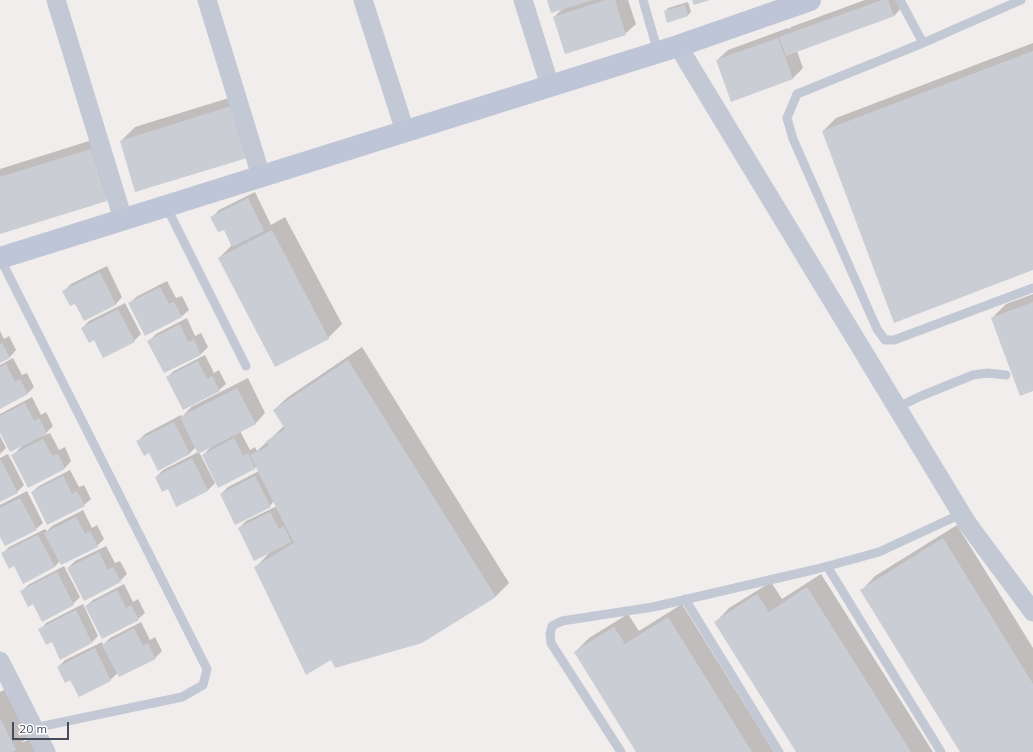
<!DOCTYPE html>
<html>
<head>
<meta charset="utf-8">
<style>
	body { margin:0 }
	#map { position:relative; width:1033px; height:752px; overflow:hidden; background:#f0edec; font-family:Mulish,sans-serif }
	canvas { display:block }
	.scale { position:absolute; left:12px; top:722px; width:57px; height:18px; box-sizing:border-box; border:2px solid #444c5b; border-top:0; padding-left:5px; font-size:12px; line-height:14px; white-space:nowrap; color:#444c5b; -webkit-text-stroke:3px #fff; paint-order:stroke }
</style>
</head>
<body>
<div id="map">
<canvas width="1033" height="752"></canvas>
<div class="scale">20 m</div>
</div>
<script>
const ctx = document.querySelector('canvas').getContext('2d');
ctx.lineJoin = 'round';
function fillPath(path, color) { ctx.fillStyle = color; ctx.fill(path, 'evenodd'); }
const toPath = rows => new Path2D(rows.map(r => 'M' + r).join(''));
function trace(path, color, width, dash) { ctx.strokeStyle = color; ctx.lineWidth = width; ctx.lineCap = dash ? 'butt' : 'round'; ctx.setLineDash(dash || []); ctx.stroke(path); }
const shadow = toPath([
	[548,0,628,0,636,24,625,34,554,17,563,8],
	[865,0,902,0,904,5,894,16,797,51,803,68,792,79,717,60,728,50,788,28,789,29,791,27],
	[688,2,691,12,688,15,665,12,668,8],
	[1033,43,1033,269,823,131,836,118],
	[245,93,260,143,121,141,135,127],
	[105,136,120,186,106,200,0,232,0,169],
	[255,192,271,225,285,217,342,324,328,338,219,258,232,245,224,228,212,217,219,210],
	[107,266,122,297,116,304,76,302,64,291,71,284],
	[167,281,176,298,182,296,189,310,182,316,145,335,130,303,136,297],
	[1033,294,1033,390,992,318,1006,304],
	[125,303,141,334,134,341,94,339,82,328,89,321],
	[187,318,195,336,201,333,208,347,201,354,165,372,149,341,156,334],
	[0,331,4,339,9,336,16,350,10,357,0,362],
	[362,347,509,583,495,597,331,658,256,567,270,552,239,528,246,521,277,506,274,501,270,506,221,494,228,487,259,471,257,466,255,468,219,486,203,455,211,447,199,452,215,483,208,490,177,506,168,488,156,477,163,470,198,452,196,447,189,454,150,452,138,441,145,434,181,415,182,417,191,407,248,378,265,413,255,424,240,431,250,450,255,447,257,451,284,426,274,410,288,397],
	[205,355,214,373,219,370,226,384,219,390,167,377,174,371],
	[13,358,22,375,27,373,34,387,28,393,0,408,0,365],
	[32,397,41,415,46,412,53,426,43,436,50,433,59,450,65,447,71,461,65,468,13,455,23,445,0,431,0,414],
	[0,436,6,448,0,454],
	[8,454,24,485,17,492,0,501,0,458],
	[70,470,79,487,84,485,91,499,84,505,32,492,39,486],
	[27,491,43,523,36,529,0,535,0,505],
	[83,510,92,528,97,525,104,539,97,546,60,561,54,567,14,565,2,554,9,547,45,529,47,531,52,526],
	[957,525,1033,648,1033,752,961,752,862,590,875,576],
	[106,546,115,563,120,561,127,574,120,581,68,568,75,561],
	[64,566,80,597,73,604,33,603,21,592,28,585],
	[821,574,933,752,797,752,716,622,729,608,771,582,782,599],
	[124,584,133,602,138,599,145,613,138,619,86,606,93,600],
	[83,604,98,636,91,643,52,641,40,630,46,623],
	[682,604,774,752,637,752,575,652,589,638,628,614,639,631],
	[141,622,150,640,155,637,162,651,155,658,118,673,110,680,71,678,58,667,65,660,102,642,103,645,110,638],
	[6,689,29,736,21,743,30,739,37,752,0,752,0,692]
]);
const building = toPath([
	[547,0,593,0,551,13],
	[606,0,615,0,626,35,565,54,553,17],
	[692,0,710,0,694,5],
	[882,0,888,0,894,16,786,56,779,37],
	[685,5,688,16,667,23,664,11],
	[778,38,793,79,731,102,716,60],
	[1033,51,1033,270,894,323,822,131],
	[231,106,247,158,135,192,120,141],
	[91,149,107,201,0,234,0,177],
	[248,198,264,231,232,247,224,230,218,232,210,217],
	[272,230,329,339,275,367,218,258],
	[100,272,116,305,84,321,75,304,70,306,62,291],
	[160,287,169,304,174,302,182,317,145,336,128,303],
	[1033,302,1033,391,1020,396,991,318],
	[118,309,135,342,103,358,94,340,89,343,81,328],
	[180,324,188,342,194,339,201,355,164,373,147,341],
	[2,343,10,358,0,363,0,344],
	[348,360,496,597,422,643,335,668,331,660,306,675,254,567,294,543,250,455,269,446,266,441,285,429,273,410],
	[198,361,207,379,212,376,220,391,183,410,166,377],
	[6,364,15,382,20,379,28,394,0,409,0,367],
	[237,388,256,424,198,454,180,417],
	[25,403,34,421,39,418,47,434,10,452,0,433,0,416],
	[174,422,190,454,158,471,149,453,144,456,136,441],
	[234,438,243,456,248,453,255,469,218,488,202,455],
	[43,439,52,456,58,454,65,469,28,488,11,455],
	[192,458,208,491,176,507,168,489,162,492,155,477],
	[0,460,1,460,18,493,0,502],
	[63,476,72,494,77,491,85,506,47,525,31,492],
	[255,476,271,507,235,525,220,494],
	[20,498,37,530,5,546,0,537,0,508],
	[270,512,279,529,284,526,291,542,254,561,238,528],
	[76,517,85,534,90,531,98,547,61,565,44,533],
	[38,535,55,567,23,584,14,566,9,569,1,553],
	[943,538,1033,684,1033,752,960,752,860,590],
	[99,552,108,570,113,567,121,582,84,601,67,568],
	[57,572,74,605,42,622,33,604,28,607,20,591],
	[807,587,911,752,796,752,714,622,757,594,769,612],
	[117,590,126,608,131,605,139,620,102,639,85,606],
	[76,610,92,643,60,660,52,642,46,645,38,629],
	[668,617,752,752,636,752,574,652,614,627,625,644],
	[134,628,143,646,148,643,156,659,119,677,102,645],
	[95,648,111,681,79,697,70,680,65,683,57,667],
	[0,718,16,750,12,752,0,752]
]);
const lane = toPath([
	[643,0,658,52],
	[900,0,923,43],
	[1021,0,923,43,797,94,787,118,793,139,877,329,885,340,894,340,1033,288],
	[166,206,246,366],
	[0,258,207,669,203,685,182,697,34,728],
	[896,408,921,396,973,375,987,373,1006,375],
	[827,566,941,752],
	[685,599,779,752],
	[621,752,551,643,550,634,552,626,562,621,653,607,817,569,879,552,961,514]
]);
const street = toPath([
	[56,0,123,219],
	[207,0,261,176],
	[363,0,405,131],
	[523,0,550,86],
	[678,46,967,523,1033,612],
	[0,661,46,752]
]);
const secondary = toPath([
	[0,258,678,46,810,0]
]);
fillPath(shadow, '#0003');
fillPath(building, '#cbcdd5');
trace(lane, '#c2c9d5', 9);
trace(street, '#c2c9d5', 19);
trace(secondary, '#bec5d7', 22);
</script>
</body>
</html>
